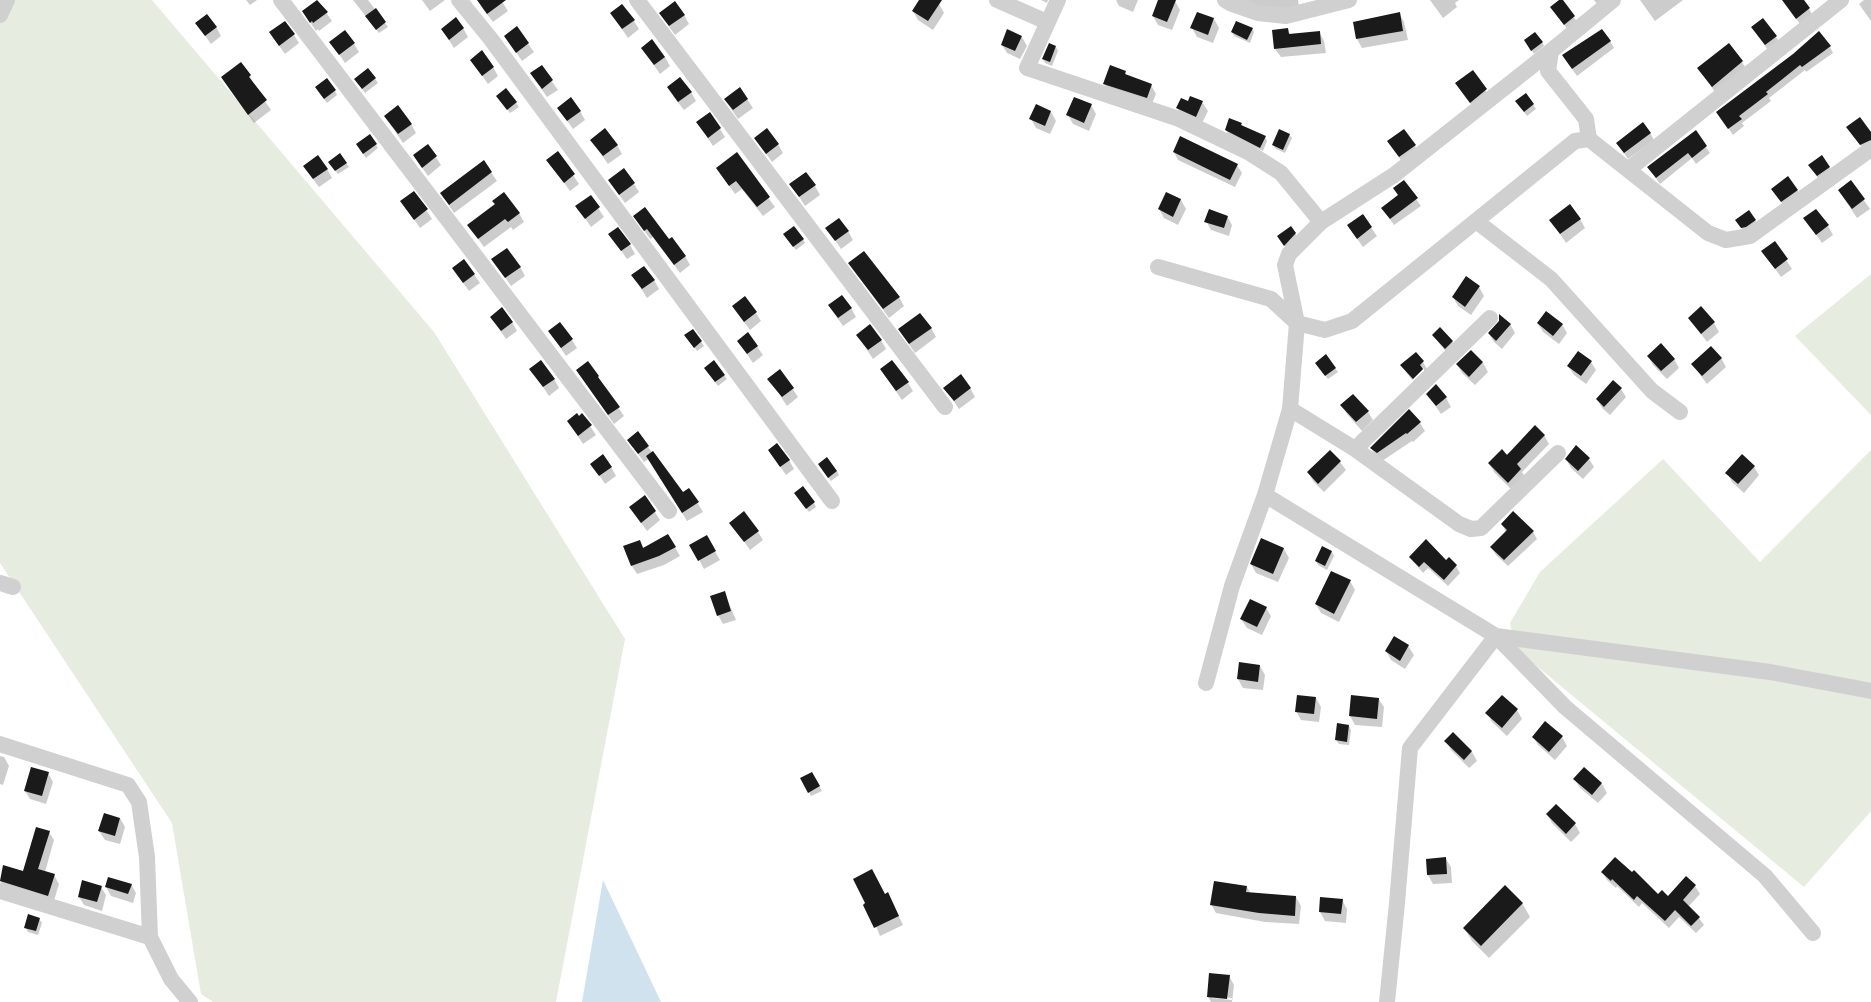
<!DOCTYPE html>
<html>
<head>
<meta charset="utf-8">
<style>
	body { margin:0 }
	canvas { display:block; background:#fff }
</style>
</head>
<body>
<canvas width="1871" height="1002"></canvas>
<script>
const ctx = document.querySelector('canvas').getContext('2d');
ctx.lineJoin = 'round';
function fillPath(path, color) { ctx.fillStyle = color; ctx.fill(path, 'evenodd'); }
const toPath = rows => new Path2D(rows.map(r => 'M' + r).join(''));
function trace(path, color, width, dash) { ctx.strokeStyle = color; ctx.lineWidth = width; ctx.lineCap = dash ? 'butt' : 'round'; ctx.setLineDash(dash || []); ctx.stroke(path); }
const green = toPath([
	[0,0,152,0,434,332,625,639,556,1002,213,1002,201,994,172,823,0,563],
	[1871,274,1871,415,1795,336],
	[1871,450,1871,811,1804,887,1516,649,1510,623,1540,572,1663,459,1760,562]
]);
const water = toPath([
	[603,880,661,1002,582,1002]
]);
const shadow = toPath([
	[246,0,257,0,250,5],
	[353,0,368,0,388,27,379,33],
	[422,0,445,0,430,11],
	[479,0,501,0,508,11,493,22,483,9],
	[920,0,933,0,939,4,944,13,933,30,918,20,913,11],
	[1041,0,1048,0,1047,3],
	[1116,0,1138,0,1133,12,1119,6],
	[1160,0,1175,1,1180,10,1172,30,1158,25,1153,16],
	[1244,0,1298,0,1300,13,1274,13,1270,6,1268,12],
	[1430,0,1459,0,1455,3,1457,7,1443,18],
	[1562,0,1579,25,1570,33,1552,7],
	[1594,0,1614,0,1601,9],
	[1640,0,1683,0,1655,21],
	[1791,0,1803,0,1814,17,1802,27,1786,4],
	[1864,0,1871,0,1871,21,1859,4],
	[318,1,332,21,319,31,318,29,316,31,303,12],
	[611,13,634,21,639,29,628,38],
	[1399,13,1404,22,1408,40,1362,48,1357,39,1354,22],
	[660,14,684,15,689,24,675,35],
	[1214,19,1219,28,1213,43,1197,37,1192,28],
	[196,23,216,27,221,36,211,44],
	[516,27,534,52,522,61,505,36],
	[1752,27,1776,37,1781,45,1770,53],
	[463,28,468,37,454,48,442,29],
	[1252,28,1254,32,1250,43,1234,36,1232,32],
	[1287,29,1291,35,1319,32,1324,41,1326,53,1281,57,1275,49],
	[270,33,294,35,299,43,285,54],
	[1022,37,1027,46,1020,59,1007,53,1002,45],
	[1610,41,1614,48,1577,76,1563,56],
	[331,42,354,44,359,52,345,63],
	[1542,42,1544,46,1534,54,1527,44],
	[1729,44,1748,71,1717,95,1699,69],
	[1056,47,1058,51,1052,66,1045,63,1043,59],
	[1830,47,1833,53,1806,72,1805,70,1769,98,1771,101,1742,123,1744,126,1733,135,1717,112],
	[642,48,665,57,670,66,660,74],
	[471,60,493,67,498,76,488,84],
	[541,66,558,90,547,97,531,74],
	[368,69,378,83,365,93,358,83],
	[1473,71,1491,99,1476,111,1462,92],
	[1125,72,1127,76,1151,85,1156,94,1151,106,1109,92,1104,83],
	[250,76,254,85,271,110,254,123,222,78],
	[506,89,519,107,510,113,500,100],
	[318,91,335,91,337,95,327,103],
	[691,92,696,101,684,110,673,96],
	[1526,94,1536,109,1527,116,1519,105],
	[747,99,753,108,738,119,725,100],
	[1188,102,1202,102,1208,111,1201,125,1183,117,1177,108],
	[1091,105,1096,114,1089,131,1073,124,1068,115],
	[558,108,580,111,585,120,573,129],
	[1051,112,1056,121,1050,134,1036,128,1031,119],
	[385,116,411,124,416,133,403,143],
	[697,122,720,129,725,137,713,146],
	[1241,124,1243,127,1265,137,1267,141,1263,151,1228,134,1226,130],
	[1848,127,1871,134,1871,151,1866,153],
	[1695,132,1710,153,1696,164,1692,158,1660,184,1649,168],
	[1650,133,1654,140,1628,159,1617,143],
	[1289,134,1292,138,1285,153,1276,149,1273,145],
	[755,138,778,144,783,153,772,162],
	[591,140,617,145,622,154,608,164],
	[1388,142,1415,146,1420,155,1405,166],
	[376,145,378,148,366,158,360,149],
	[428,145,441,165,428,176,414,156],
	[1174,152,1237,165,1242,173,1235,187,1178,160],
	[558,153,579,184,570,191,548,160],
	[736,154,775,207,763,216,742,189,735,194,717,168],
	[483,161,497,181,454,213,441,193],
	[346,163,349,167,338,174,332,166],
	[1809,165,1829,167,1834,176,1822,184],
	[327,169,332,178,319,187,310,175],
	[1403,181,1421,206,1394,225,1382,208,1399,196],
	[1851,182,1870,209,1857,218,1839,191],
	[634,184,639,192,625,203,615,189],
	[791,184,815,186,820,195,805,206],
	[1772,189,1797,190,1802,199,1787,210],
	[414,192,432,219,420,228,402,202],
	[1166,193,1181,200,1186,209,1178,225,1164,218,1159,209],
	[590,196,604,217,591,227,577,206],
	[493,201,519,213,524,222,513,230,511,227,484,247,468,225,495,205],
	[1362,215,1377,236,1363,247,1348,226],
	[1227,216,1232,225,1229,236,1211,230,1206,221],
	[1580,219,1585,228,1566,243,1551,220],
	[1805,219,1828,226,1833,235,1822,243],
	[1755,220,1760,229,1742,229,1737,221],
	[640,225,669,241,685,256,690,265,680,273,653,237,650,239],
	[1291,227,1298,238,1287,249,1281,241],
	[827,228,848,231,853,240,841,249],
	[610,235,630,245,635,254,627,259],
	[787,238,803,239,805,243,796,250],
	[1775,243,1792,269,1781,277,1763,252],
	[464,260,480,283,469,291,453,268],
	[493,260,520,267,525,276,511,286],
	[849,263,899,297,904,306,889,318],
	[633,276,654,280,659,289,647,298],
	[1479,287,1484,296,1471,315,1458,306,1453,297],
	[829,306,851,308,856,317,843,326],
	[756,313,761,321,750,330,739,315],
	[491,317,512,322,517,331,506,339],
	[1689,318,1714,323,1719,332,1707,342],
	[1510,324,1515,333,1502,349,1494,342,1489,334],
	[1538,324,1562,324,1567,333,1559,344,1543,332],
	[931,328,936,337,915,353,899,330],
	[693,330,704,346,697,351,688,339],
	[549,331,572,340,577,348,566,356],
	[748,334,763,355,753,363,738,341],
	[857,335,881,340,886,349,873,359],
	[1433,335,1452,341,1457,350,1450,357],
	[1471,351,1483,363,1488,372,1475,385,1462,373,1457,364],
	[1648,356,1674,359,1679,368,1667,379,1653,365],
	[1721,358,1726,367,1707,384,1692,364],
	[714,362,727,379,718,386,708,372],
	[1423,362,1428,371,1419,387,1413,381,1424,371,1424,368,1412,380,1401,365],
	[1591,362,1596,370,1586,384,1574,375,1568,366],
	[588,363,624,416,614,424,583,379],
	[1319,367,1335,368,1338,372,1328,379],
	[531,369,554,379,559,388,549,396],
	[780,370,798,397,787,406,769,379],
	[881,370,908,383,913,391,902,400],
	[945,388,970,388,975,397,959,409],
	[1621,389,1626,397,1610,415,1602,408,1597,399],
	[1427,394,1446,398,1451,407,1441,414],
	[1342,406,1368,412,1373,420,1362,431,1347,414],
	[582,414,596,435,583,444,568,421],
	[1420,423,1425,431,1413,442,1412,441,1382,461,1376,457,1371,448],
	[1544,435,1549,444,1522,472,1526,478,1513,491,1494,472,1489,463],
	[628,440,648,447,683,493,689,489,703,512,687,521,649,459,644,462],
	[769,450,789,460,794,469,786,475],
	[1330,451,1340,462,1346,470,1324,492,1313,481,1308,472],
	[1566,459,1589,459,1594,467,1583,479,1571,468],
	[592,464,611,467,616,476,605,484],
	[1754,467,1759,475,1744,493,1732,482,1727,473],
	[822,469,837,471,839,475,831,481],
	[798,497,814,503,816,507,809,512],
	[655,512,660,520,647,531,636,516],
	[731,523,758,532,763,540,750,550],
	[1502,524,1533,532,1537,539,1508,566,1496,555,1491,547,1506,532],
	[668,535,680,556,664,565,637,574,632,566,639,541,644,548],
	[706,536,720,560,704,569,691,545],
	[1262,539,1284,549,1289,558,1278,582,1256,573,1251,564],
	[1323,548,1332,552,1334,556,1327,570,1318,565,1316,561],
	[1410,557,1446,561,1456,566,1460,573,1448,586,1428,568,1423,573],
	[1350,581,1355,590,1339,622,1321,613,1316,604],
	[724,592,736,620,723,624,718,615],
	[1266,608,1271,616,1262,635,1247,628,1241,619],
	[1394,637,1408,646,1414,655,1405,669,1391,660,1386,651],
	[1260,666,1265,675,1263,690,1243,688,1238,679],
	[1316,698,1321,707,1319,722,1301,720,1296,711],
	[1378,698,1384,707,1382,727,1355,725,1350,716],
	[1517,710,1522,719,1507,736,1492,722,1487,713],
	[1349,726,1351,730,1349,745,1339,744,1336,740],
	[1453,734,1472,752,1477,761,1469,768,1451,750,1446,741],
	[1533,737,1562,737,1567,746,1555,760,1538,745],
	[0,756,4,757,9,766,3,785,0,784],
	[1584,769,1602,784,1607,793,1598,803,1580,788,1575,780],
	[48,773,53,782,46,804,30,799,25,791],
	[812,773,822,791,811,796,802,779],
	[1547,814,1575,824,1580,833,1571,842,1552,823],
	[120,818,125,827,120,844,105,840,99,831],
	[49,832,54,840,45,872,54,875,59,884,53,904,5,889,0,881,4,866,24,872],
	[1446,859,1451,867,1452,883,1433,884,1428,875],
	[1603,873,1658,895,1668,897,1695,886,1700,894,1688,907,1699,918,1704,925,1696,933,1679,917,1669,928,1642,903,1639,907,1617,886,1616,888,1607,880],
	[131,884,136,893,133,903,111,896,106,887],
	[101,887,106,895,102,911,84,905,79,897],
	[1247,887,1251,894,1296,897,1301,906,1299,924,1265,922,1216,913,1211,904],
	[885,895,892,902,903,925,880,936,867,904],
	[1342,900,1347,909,1346,923,1325,921,1320,912],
	[1522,903,1530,917,1489,958,1472,941,1464,928],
	[39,919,42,923,38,935,28,932,26,928],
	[1229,976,1234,985,1232,1002,1211,1002,1208,997],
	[1212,996,1232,998,1232,1000,1212,998]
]);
const building = toPath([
	[317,0,328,12,313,23,312,21,310,23,302,11],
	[477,0,506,0,487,14],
	[919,0,942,0,928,21,912,11],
	[1158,0,1176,0,1167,22,1152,16],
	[1559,0,1563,0,1575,16,1564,25,1550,7],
	[1782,0,1804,0,1810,8,1796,19],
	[675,1,685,15,669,26,659,13],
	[622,4,635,20,622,29,610,13],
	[376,8,386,22,376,30,365,16],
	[1197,12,1214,18,1208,35,1190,28],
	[1400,12,1403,31,1356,39,1353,22],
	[207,14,217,27,205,36,195,23],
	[456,17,464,28,449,40,441,29],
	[1763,18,1777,36,1765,45,1751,27],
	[285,21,295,34,279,46,269,32],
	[1236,21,1253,28,1247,40,1231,32],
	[517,26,529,43,516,53,504,36],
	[1288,28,1289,34,1320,31,1321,44,1274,49,1272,30],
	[1007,29,1022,36,1015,51,1001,45],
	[1602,29,1611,41,1572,69,1562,55],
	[345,30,355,43,339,55,329,42],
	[1819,31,1831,46,1802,67,1800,65,1780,81,1766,92,1768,94,1739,116,1742,119,1728,129,1716,112,1793,54],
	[1535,32,1543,42,1531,51,1524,40],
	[652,39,665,57,654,65,641,48],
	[1049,43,1056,46,1050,62,1042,59],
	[1729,43,1743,61,1712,87,1697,68],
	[482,50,494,67,482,76,470,60],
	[241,62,251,75,249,77,267,100,248,115,221,77],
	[542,65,553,80,542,89,530,73],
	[1110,65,1126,71,1125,74,1152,84,1147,98,1103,84],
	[368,68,376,78,362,89,354,79],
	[1473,70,1487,89,1470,103,1455,83],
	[680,77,692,92,678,102,667,87],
	[327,78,336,90,324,99,315,87],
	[740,87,748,99,733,110,724,99],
	[506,88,517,102,507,110,496,96],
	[1526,93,1534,104,1524,112,1515,101],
	[1190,96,1203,101,1196,117,1176,108,1181,98,1188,101],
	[571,97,581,111,567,121,557,108],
	[1074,97,1092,104,1084,123,1066,115],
	[1036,104,1051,111,1045,126,1029,119],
	[398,105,412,124,398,134,384,116],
	[710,112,721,128,708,138,696,122],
	[1860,117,1871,132,1871,140,1860,145,1846,127],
	[1229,118,1242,123,1241,125,1266,136,1260,148,1225,130],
	[1643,122,1651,133,1624,153,1616,143],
	[605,128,618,145,603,156,590,140],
	[767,128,779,144,766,154,754,138],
	[1279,129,1290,134,1283,150,1272,145],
	[1404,129,1416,145,1399,157,1387,141],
	[1696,130,1707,146,1692,158,1688,153,1656,178,1647,167],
	[370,134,377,144,363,154,356,144],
	[1180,136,1238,164,1230,180,1173,152],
	[428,144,437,156,422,168,413,155],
	[558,151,575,174,564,183,546,160],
	[737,152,770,197,757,207,736,181,729,186,716,168],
	[340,153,347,163,335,171,328,162],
	[318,155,328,169,313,179,303,166],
	[1822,155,1830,167,1817,176,1808,165],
	[484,160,492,172,449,205,440,193],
	[624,168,635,183,619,195,608,180],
	[806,172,816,185,799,197,789,184],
	[1788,176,1798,190,1781,202,1771,189],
	[1404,180,1418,198,1390,219,1381,208,1398,195,1393,188],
	[1851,180,1865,199,1852,209,1838,190],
	[414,191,428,209,414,220,400,201],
	[504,192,520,213,508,222,505,219,478,239,467,225,495,204,492,201],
	[1166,192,1181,199,1173,217,1158,209],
	[591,195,600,207,585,219,575,206],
	[1570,204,1581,219,1560,234,1549,220],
	[645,207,669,239,672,237,686,256,674,265,647,229,644,231,633,216],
	[1209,209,1228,216,1224,228,1204,222],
	[1816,209,1829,225,1816,235,1803,218],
	[1749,210,1756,220,1746,227,1741,228,1735,220],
	[1363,214,1372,227,1357,239,1347,225],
	[839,218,849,231,835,241,825,228],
	[794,226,804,239,793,247,783,234],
	[1291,226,1296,233,1284,246,1277,236],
	[618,227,631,244,621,251,608,234],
	[1775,241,1788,259,1775,269,1761,251],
	[507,248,521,267,505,278,491,259],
	[864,251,900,297,883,309,848,263],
	[464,259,475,274,463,283,452,268],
	[644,266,655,280,642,289,631,275],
	[1466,276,1480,286,1465,307,1452,297],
	[842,295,852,308,838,318,828,305],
	[745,296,757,312,744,322,732,306],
	[1701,306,1715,322,1701,334,1688,318],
	[502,307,513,322,501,331,490,317],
	[1546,311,1563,324,1553,336,1537,323],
	[920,313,932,328,909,344,898,329],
	[1499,314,1511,324,1496,341,1488,333,1499,321],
	[560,322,573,339,561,348,548,331],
	[870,324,882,340,868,350,856,335],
	[1440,327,1453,341,1445,349,1432,335],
	[693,329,702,341,694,348,684,335],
	[748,332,758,346,747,354,737,341],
	[1661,343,1675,359,1661,371,1647,356],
	[1711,346,1722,358,1702,376,1691,364],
	[1471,350,1483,362,1469,377,1456,364],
	[1578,351,1592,361,1581,376,1567,366],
	[1416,352,1424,361,1420,365,1423,369,1413,379,1400,365],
	[1326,354,1336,368,1325,376,1315,363],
	[541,360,555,379,543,387,529,369],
	[714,360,725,375,715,382,704,368],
	[892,360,909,382,896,391,880,369],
	[588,361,599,376,598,377,620,407,608,415,576,370],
	[780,369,794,388,782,397,767,379],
	[961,374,971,388,954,401,943,388],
	[1613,380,1622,388,1604,407,1596,399],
	[1436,384,1447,397,1436,406,1426,394],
	[1353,394,1369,411,1356,422,1340,405],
	[1409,409,1421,422,1407,434,1406,433,1377,453,1370,448],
	[577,413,579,416,582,413,592,425,578,436,567,421],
	[1535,425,1545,435,1517,464,1521,469,1508,483,1488,463,1502,449,1507,455],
	[638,431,649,446,638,454,627,440],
	[777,443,790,460,780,467,768,450],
	[1576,445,1590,458,1578,471,1565,459],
	[1330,450,1341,461,1318,484,1307,472],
	[653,451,683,492,689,488,699,502,682,513,646,456],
	[603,454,612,467,599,476,590,464],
	[1742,454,1755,466,1738,484,1725,473],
	[827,457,837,471,828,478,818,464],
	[803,486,815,502,806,509,794,493],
	[645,495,656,511,641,523,629,507],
	[744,511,759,531,744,542,729,523],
	[1513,511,1534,531,1504,560,1490,547,1507,530,1501,524],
	[668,534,676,547,659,556,631,566,623,546,640,540,643,548],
	[707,535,716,551,698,561,689,545],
	[1261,538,1284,548,1273,574,1250,564],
	[1426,539,1446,560,1449,557,1457,565,1444,580,1424,562,1419,567,1409,557],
	[1322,546,1332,551,1325,566,1315,561],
	[1331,571,1351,580,1334,614,1315,604],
	[725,591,731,611,717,616,710,596],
	[1250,599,1267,607,1257,627,1240,619],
	[1394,636,1409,645,1400,661,1385,651],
	[1239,662,1260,665,1258,682,1237,679],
	[1297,695,1316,697,1314,714,1295,712],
	[1351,695,1379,698,1377,719,1349,716],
	[1502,695,1518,709,1502,728,1485,713],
	[1545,721,1563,736,1549,752,1532,737],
	[1337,723,1349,725,1347,742,1335,740],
	[1453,732,1472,751,1464,760,1444,741],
	[31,767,49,772,42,796,24,791],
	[1584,767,1602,783,1592,795,1573,779],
	[812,772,820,786,808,793,800,778],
	[1556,804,1576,823,1566,834,1546,814],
	[104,813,120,818,115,836,98,831],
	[36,827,50,831,38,869,55,874,48,896,0,881,3,865,23,871],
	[1446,857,1447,874,1427,875,1426,859],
	[1615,857,1632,872,1634,870,1658,894,1662,890,1668,896,1686,876,1696,885,1683,900,1700,917,1691,926,1675,910,1665,921,1637,896,1634,900,1612,879,1611,881,1601,872],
	[872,869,885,894,888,892,899,916,874,928,863,905,865,903,853,879],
	[108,877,132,884,128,894,105,887],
	[82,880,102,886,97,902,78,897],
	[1214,881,1247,886,1246,892,1296,896,1295,916,1259,913,1210,905],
	[1505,885,1523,903,1481,946,1463,928],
	[1320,897,1343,899,1341,914,1319,912],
	[28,914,40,918,36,931,24,928],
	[1209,973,1230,975,1227,999,1207,997]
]);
const minor = toPath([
	[281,0,669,511],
	[459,0,490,38,832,501],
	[637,0,945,407],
	[997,0,1047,22],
	[1058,0,1027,68,1179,119,1248,152,1281,173,1321,222,1289,254,1285,265,1297,323,1290,409,1265,495,1232,586,1206,683],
	[1225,0,1232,4,1258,13,1286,16,1349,0],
	[0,15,7,0],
	[1589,139,1586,119,1548,71,1551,51,1613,0],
	[1629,169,1841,0],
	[1476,221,1551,279,1652,391,1680,412],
	[1321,222,1394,175,1551,51],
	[1158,267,1271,299,1297,323,1325,330,1352,321,1575,141,1589,139,1708,233,1726,240,1750,236,1871,149],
	[1290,409,1355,449,1459,524,1471,529,1481,528,1558,453],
	[1355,449,1490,318],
	[1265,495,1496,636,1565,707,1765,876,1813,933],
	[0,583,13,587],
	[0,744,128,785,139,802,147,857,150,937,171,979,190,1002],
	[0,891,150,937],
	[1387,1002,1397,903,1410,748,1496,636,1770,672,1871,691]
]);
fillPath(green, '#e6ecdf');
fillPath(water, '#cfe2ee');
fillPath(shadow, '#0003');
fillPath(building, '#1a1a1a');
trace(minor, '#d0d0d0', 16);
</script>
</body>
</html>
